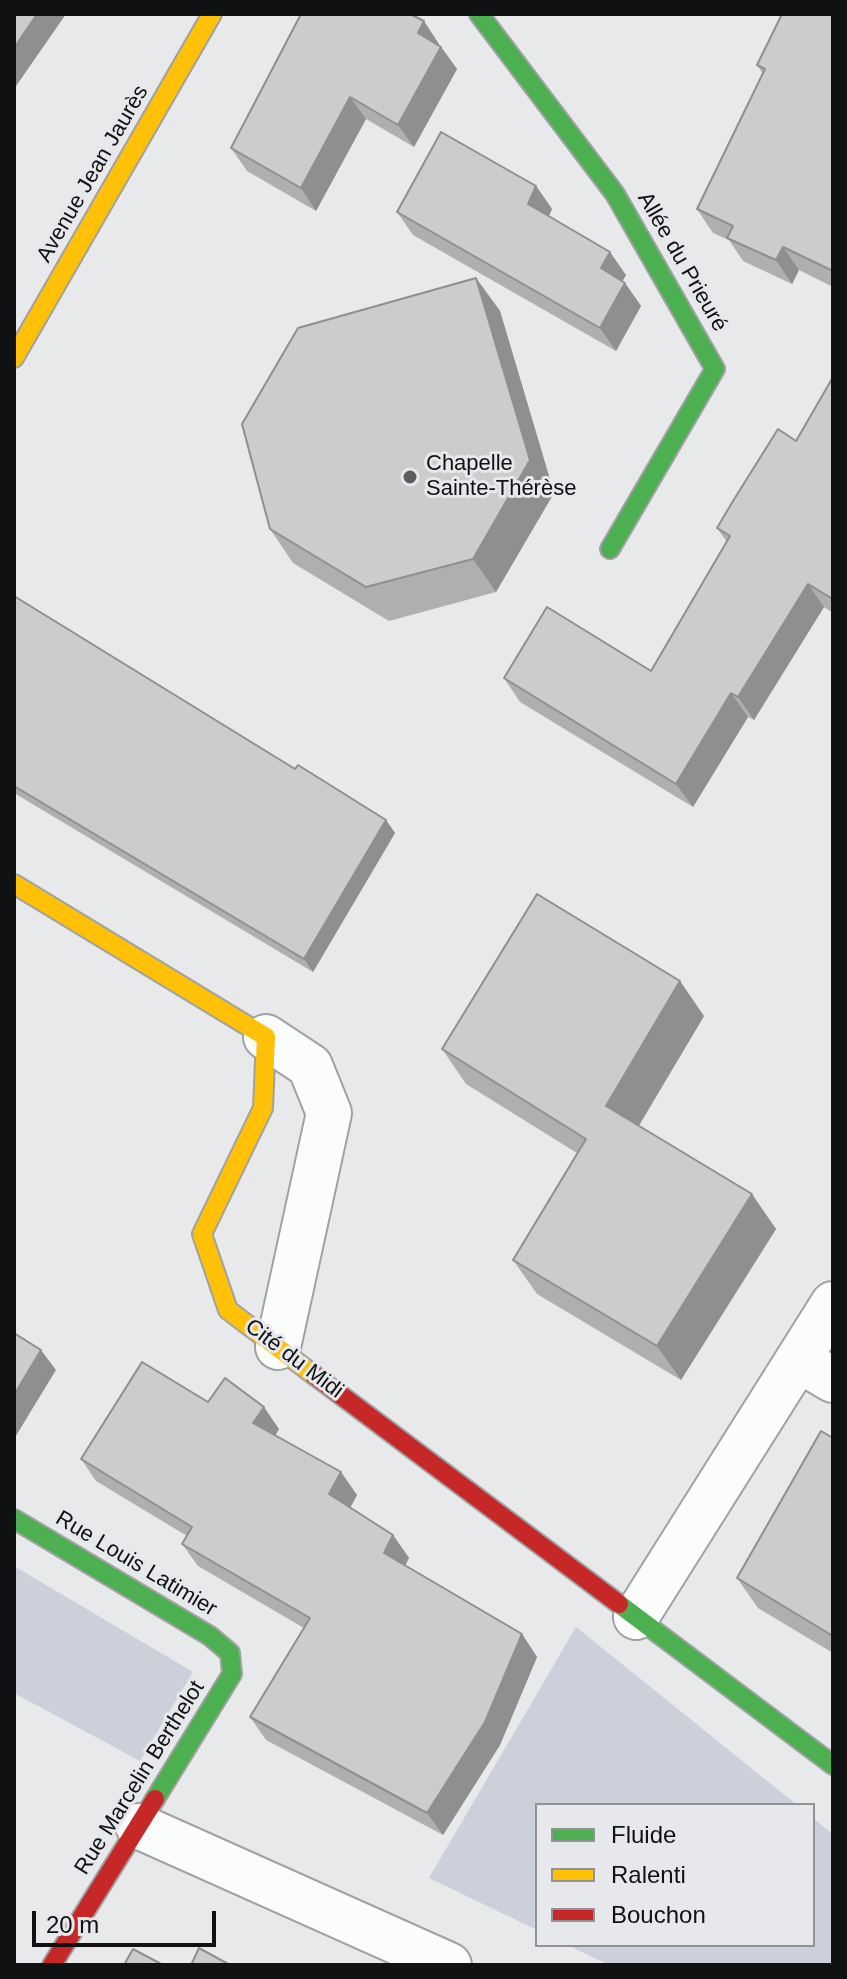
<!DOCTYPE html>
<html>
<head>
<meta charset="utf-8">
<style>
	body { margin:0 }
	#map { position:relative; width:847px; height:1979px; overflow:hidden; background:#e7e9eb; font-family:Arial,sans-serif }
	canvas { display:block }
	.frame { position:absolute; inset:0; border:16px solid #101112; pointer-events:none }
	.legend { position:absolute; left:535px; top:1803px; width:280px; height:144px; box-sizing:border-box; background:#e6e8ec; border:2px solid #909295; margin:0; padding:10px 14px; list-style:none; font-size:24px; color:#101112 }
	.legend li { display:flex; align-items:center; gap:16px; height:40px }
	.legend b { width:40px; border:2px solid #909295 }
	.scale { position:absolute; left:32px; top:1911px; width:184px; height:36px; box-sizing:border-box; border:4px solid #101112; border-top:0; padding-left:10px; font-size:24px; line-height:28px; white-space:nowrap; color:#101112; -webkit-text-stroke:6px #e6e8ec; paint-order:stroke }
</style>
</head>
<body>
<div id="map">
<canvas width="847" height="1979"></canvas>
<div class="frame"></div>
<ul class="legend">
<li><b style="height:10px;background:#4caf50"></b>Fluide</li>
<li><b style="height:10px;background:#ffc107"></b>Ralenti</li>
<li><b style="height:10px;background:#c62828"></b>Bouchon</li>
</ul>
<div class="scale">20 m</div>
</div>
<script>
const ctx = document.querySelector('canvas').getContext('2d');
ctx.lineJoin = 'round';
function fillPath(path, color) { ctx.fillStyle = color; ctx.fill(path, 'evenodd'); }
const toPath = rows => new Path2D(rows.map(r => 'M' + r).join(''));
function trace(path, color, width, dash) { ctx.strokeStyle = color; ctx.lineWidth = width; ctx.lineCap = dash ? 'butt' : 'round'; ctx.setLineDash(dash || []); ctx.stroke(path); }
function drawText(font, color, halo, rows, align = 'center') {
  ctx.font = font + ' Arial,sans-serif'; ctx.lineWidth = 6; ctx.setLineDash([]); ctx.textBaseline = 'middle'; ctx.strokeStyle = halo; ctx.fillStyle = color; for (const [text, x, y, turn = 0] of rows) {
    ctx.save(); ctx.translate(x, y); ctx.rotate((+turn || 0) * Math.PI / 180); ctx.textAlign = isNaN(turn) ? turn : align; if (halo) ctx.strokeText(text, 0, 0); ctx.fillText(text, 0, 0); ctx.restore();
  }
}
const green = toPath([
	[14,1566,193,1672,140,1761,14,1693],
	[576,1627,797,1805,537,1805,537,1930,429,1878],
	[813,1818,833,1834,833,1965,609,1965,568,1945,813,1945]
]);
const street = toPath([
	[266,1037,310,1066,329,1113,278,1347],
	[799,1360,833,1380],
	[636,1617,833,1304],
	[138,1826,449,1965]
]);
const fast = toPath([
	[479,14,615,194,715,369,610,549],
	[14,1519,210,1636,230,1653,232,1674,155,1799],
	[619,1604,833,1765]
]);
const slow = toPath([
	[14,358,212,14],
	[14,884,266,1037,263,1108,202,1234,228,1310,314,1375]
]);
const jam = toPath([
	[314,1375,619,1604],
	[52,1965,155,1799]
]);
const wall = toPath([
	[833,14,833,287,799,270,792,284,743,261,729,240,713,233,697,209,763,74,757,65],
	[439,44,439,45,441,47,457,69,414,147,366,119,316,211,247,171,231,148],
	[536,186,552,209,549,216,626,275,622,281,625,283,641,306,616,351,413,235,397,212],
	[476,278,500,311,554,493,496,592,389,621,293,563,270,529],
	[833,377,833,613,824,607,754,720,748,717,693,807,520,702,504,678,651,671,727,542,717,528,796,441],
	[14,596,295,769,386,820,395,833,313,972,14,793],
	[704,1016,639,1126,776,1229,681,1380,537,1294,513,1260,577,1153,466,1084,442,1049],
	[208,1402,279,1429,275,1436,357,1495,350,1508,393,1535,409,1558,405,1566,522,1634,537,1657,500,1745,443,1835,266,1740,250,1717,304,1628,198,1566,182,1544,187,1536,96,1481,81,1459],
	[833,1438,833,1653,758,1608,737,1578]
]);
const shadedWall = toPath([
	[37,14,66,14,14,89,14,48],
	[424,21,439,44,434,55,418,33],
	[441,47,457,69,414,147,398,125],
	[350,97,366,119,316,211,301,188],
	[536,186,552,209,544,226,528,204],
	[783,247,799,270,792,284,776,260],
	[610,252,626,275,617,291,601,268],
	[476,278,500,311,554,493,496,592,473,559],
	[625,283,641,306,616,351,600,328],
	[808,584,824,607,754,720,738,697],
	[731,693,748,717,693,807,676,784],
	[386,820,395,833,313,972,304,959],
	[680,981,704,1016,630,1140,606,1106],
	[752,1194,776,1229,681,1380,657,1346],
	[41,1350,56,1370,14,1439,14,1395],
	[264,1407,279,1429,269,1446,253,1423],
	[341,1472,357,1495,345,1517,329,1494],
	[393,1535,409,1558,399,1576,384,1553],
	[522,1634,537,1657,500,1745,443,1835,427,1813]
]);
const building = toPath([
	[14,14,37,14,14,48,14,14],
	[301,14,410,14,424,21,418,33,441,47,398,125,350,97,301,188,231,148,301,14],
	[782,14,833,14,833,271,783,247,776,260,749,248,727,238,733,226,697,209,765,69,757,65,782,14],
	[441,132,536,186,528,204,610,252,601,268,625,283,600,328,397,212,441,132],
	[476,278,530,460,473,559,366,587,270,529,242,424,298,328,476,278],
	[833,377,833,599,808,584,738,697,731,693,676,784,504,678,547,607,651,671,730,536,717,528,733,501,778,429,796,441,833,377],
	[14,596,295,769,298,765,386,820,304,959,14,786,14,596],
	[537,894,680,981,606,1106,752,1194,657,1346,513,1260,586,1139,442,1049,537,894],
	[14,1333,41,1350,14,1395,14,1333],
	[142,1362,208,1402,225,1378,264,1407,253,1423,341,1472,329,1494,393,1535,384,1553,522,1634,485,1722,427,1813,250,1717,310,1618,182,1544,192,1527,81,1459,142,1362],
	[821,1431,833,1438,833,1636,737,1578,821,1431],
	[199,1948,230,1965,191,1965,199,1948],
	[133,1949,163,1965,124,1965,133,1949]
]);
const markers = [
	[410,477,8,"#5b5d5e"]
];
const streetNames = [
	["Avenue Jean Jaurès",93,174,-60],
	["Allée du Prieuré",682,262,60],
	["Cité du Midi",294,1359,37],
	["Rue Louis Latimier",136,1564,31],
	["Rue Marcelin Berthelot",140,1778,-58]
];
const poiNames = [
	["Chapelle",426,464],
	["Sainte-Thérèse",426,489]
];
fillPath(green, '#ccd0da');
trace(street, '#a0a1a2', 48);
trace(fast, '#a0a1a2', 22);
trace(slow, '#a0a1a2', 22);
trace(jam, '#a0a1a2', 22);
trace(street, '#fbfcfc', 44);
trace(fast, '#4caf50', 18);
trace(slow, '#ffc107', 18);
trace(jam, '#c62828', 18);
fillPath(wall, '#afafaf');
fillPath(shadedWall, '#8e8f8f');
fillPath(building, '#cbcccc');
trace(building, '#8e8f8f', 2);
for (const [x, y, r, color] of markers) { const dot = new Path2D(); dot.arc(x, y, r, 0, 2 * Math.PI); ctx.fillStyle = color; ctx.fill(dot); trace(dot, '#e6e8ec', 3); }
drawText('22px', '#101112', '#e6e8ec', streetNames);
drawText('22px', '#101112', '#e6e8ec', poiNames, 'left');
</script>
</body>
</html>
